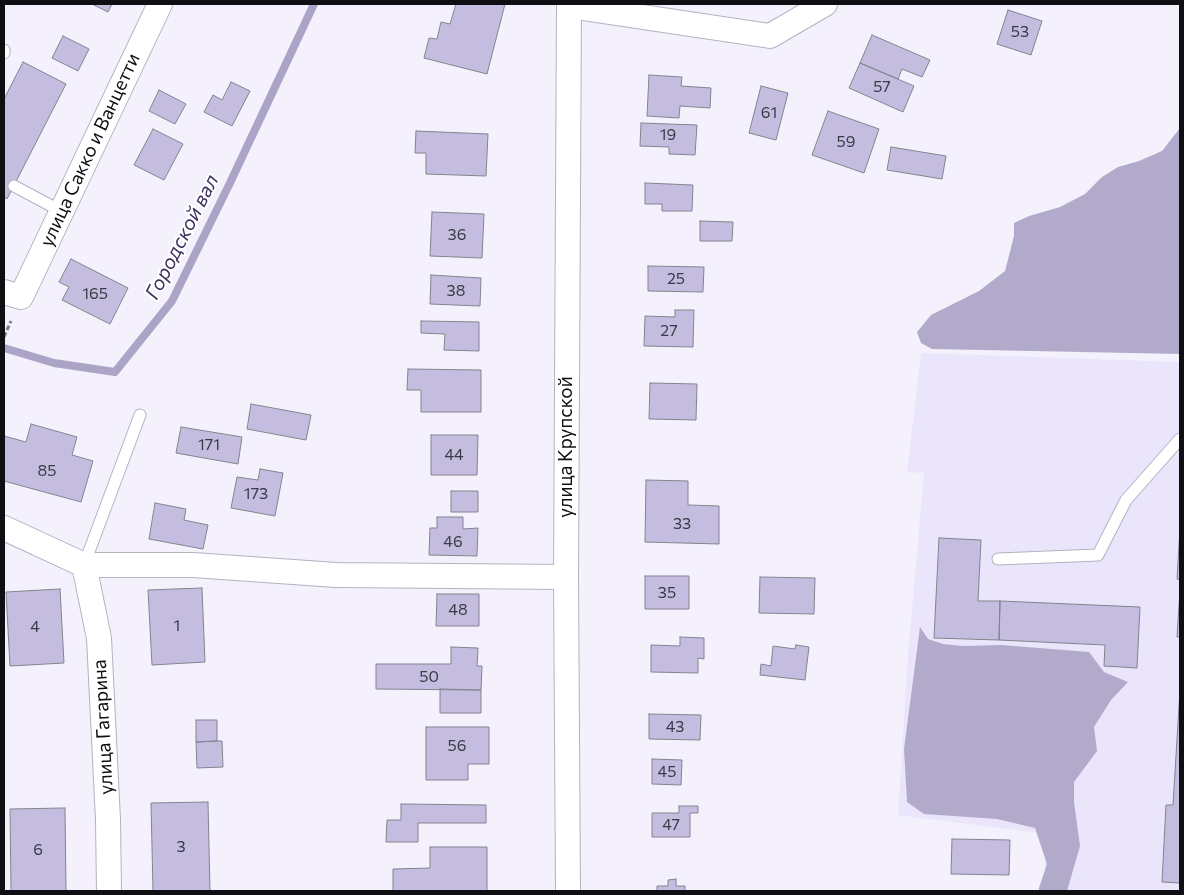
<!DOCTYPE html>
<html>
<head>
<meta charset="utf-8">
<style>
	body { margin:0 }
	#map { position:relative; width:1184px; height:895px; overflow:hidden; background:#f4f1fd; font-family:Commissioner,sans-serif }
	canvas { display:block }
	.frame { position:absolute; inset:0; border:5px solid #0f0e13; pointer-events:none }
</style>
</head>
<body>
<div id="map">
<canvas width="1184" height="895"></canvas>
<div class="frame"></div>
</div>
<script>
const ctx = document.querySelector('canvas').getContext('2d');
ctx.lineJoin = 'round';
function fillPath(path, color) { ctx.fillStyle = color; ctx.fill(path, 'evenodd'); }
const toPath = rows => new Path2D(rows.map(r => 'M' + r).join(''));
function trace(path, color, width, dash) { ctx.strokeStyle = color; ctx.lineWidth = width; ctx.lineCap = dash ? 'butt' : 'round'; ctx.setLineDash(dash || []); ctx.stroke(path); }
function drawText(font, color, halo, rows, align = 'center') {
  ctx.font = font + ' Commissioner,sans-serif'; ctx.lineWidth = 4; ctx.setLineDash([]); ctx.textBaseline = 'middle'; ctx.strokeStyle = halo; ctx.fillStyle = color; for (const [text, x, y, turn = 0] of rows) {
    ctx.save(); ctx.translate(x, y); ctx.rotate((+turn || 0) * Math.PI / 180); ctx.textAlign = isNaN(turn) ? turn : align; if (halo) ctx.strokeText(text, 0, 0); ctx.fillText(text, 0, 0); ctx.restore();
  }
}
const built = toPath([
	[921,353,1180,362,1180,891,1043,891,1047,834,898,815,908,655,924,473,907,472]
]);
const forest = toPath([
	[1180,128,1180,354,932,349,921,343,917,332,931,315,979,291,1005,271,1014,236,1014,223,1029,216,1060,207,1085,194,1102,177,1118,167,1139,161,1162,151],
	[920,627,928,639,943,644,963,646,1001,645,1089,652,1104,672,1128,682,1111,700,1094,727,1097,751,1074,782,1074,802,1080,846,1067,891,1038,891,1047,864,1035,828,997,819,924,814,907,802,904,749]
]);
const stream = toPath([
	[4,348,54,363,115,372,172,301,229,185,314,4]
]);
const building = toPath([
	[92,4,112,4,108,12,92,4],
	[456,4,505,4,487,74,424,58,429,38,437,39,441,22,450,24,456,4],
	[1008,10,1042,21,1031,55,997,44,1008,10],
	[872,35,930,60,922,77,902,69,898,79,860,63,872,35],
	[63,36,89,49,78,71,52,58,63,36],
	[23,62,66,84,7,199,4,197,4,99,23,62],
	[860,63,914,86,903,112,849,88,860,63],
	[649,75,682,77,681,86,711,88,710,108,680,106,679,118,647,116,649,75],
	[231,82,250,91,232,126,204,112,213,95,222,100,231,82],
	[761,86,788,93,776,140,749,133,761,86],
	[159,90,186,104,175,124,149,111,159,90],
	[828,111,879,129,864,173,812,155,828,111],
	[641,123,697,125,695,155,669,154,669,147,640,146,641,123],
	[153,129,183,144,164,180,134,165,153,129],
	[416,131,488,134,486,176,426,174,426,153,415,153,416,131],
	[891,147,946,156,942,179,887,170,891,147],
	[645,183,693,185,692,211,662,211,662,204,645,204,645,183],
	[432,212,484,214,482,258,430,256,432,212],
	[700,221,733,222,732,241,700,241,700,221],
	[71,259,128,288,110,324,62,300,69,287,59,282,71,259],
	[648,266,704,267,703,292,648,291,648,266],
	[431,275,481,278,480,306,430,304,431,275],
	[675,310,694,310,693,347,644,346,645,316,675,317,675,310],
	[421,321,479,322,479,351,444,350,445,334,421,333,421,321],
	[408,369,481,370,481,412,421,412,421,390,407,390,408,369],
	[650,383,697,384,696,420,649,419,650,383],
	[251,404,311,415,306,440,247,429,251,404],
	[31,424,77,437,72,455,93,461,81,502,4,481,4,436,26,442,31,424],
	[181,427,242,437,238,464,176,453,181,427],
	[431,435,478,435,477,475,431,475,431,435],
	[260,469,283,473,275,516,231,508,237,477,258,480,260,469],
	[646,480,688,481,688,505,719,506,719,544,645,542,646,480],
	[451,491,478,491,478,512,451,512,451,491],
	[155,503,186,509,184,520,208,525,203,549,149,539,155,503],
	[437,517,463,517,463,529,478,528,477,556,429,555,430,528,437,528,437,517],
	[1180,528,1180,580,1177,579,1180,528],
	[939,538,981,540,978,601,1000,601,999,640,934,638,939,538],
	[645,576,689,576,689,609,645,609,645,576],
	[760,577,815,578,814,614,759,613,760,577],
	[202,588,205,662,152,665,148,590,202,588],
	[60,589,64,663,10,666,6,592,60,589],
	[1180,590,1180,637,1177,637,1180,590],
	[437,594,479,594,479,626,436,626,437,594],
	[1000,601,1140,607,1137,668,1104,666,1105,645,999,640,1000,601],
	[680,637,704,638,704,659,698,658,698,673,651,672,651,645,680,646,680,637],
	[796,645,809,647,805,680,760,675,761,664,771,666,773,646,795,649,796,645],
	[451,647,478,648,477,666,482,666,481,690,376,689,376,664,451,664,451,647],
	[440,689,481,690,481,713,440,713,440,689],
	[1180,690,1180,883,1162,882,1166,805,1173,805,1180,690],
	[649,714,701,715,700,740,649,739,649,714],
	[196,720,217,720,217,741,196,742,196,720],
	[426,727,489,727,489,764,468,764,468,780,426,780,426,727],
	[217,741,222,741,223,767,197,768,196,742,217,741],
	[652,759,682,760,681,785,652,784,652,759],
	[208,802,210,891,153,891,151,803,208,802],
	[401,804,486,805,486,823,418,823,418,842,386,842,387,820,401,820,401,804],
	[679,806,698,806,698,813,690,813,690,837,652,837,652,813,679,813,679,806],
	[65,808,66,891,11,891,10,809,65,808],
	[952,839,1010,840,1009,875,951,874,952,839],
	[430,847,487,847,487,891,393,891,393,869,430,868,430,847],
	[676,879,676,886,685,886,685,891,657,891,657,886,668,886,668,880,676,879]
]);
const path = toPath([
	[4,337,11,321]
]);
const service = toPath([
	[4,50,4,53],
	[14,186,61,211],
	[998,559,1098,555,1126,500,1180,439],
	[84,565,140,415]
]);
const minor = toPath([
	[569,6,770,36,825,4],
	[4,292,21,297,160,4],
	[4,528,84,565,193,565,336,575,566,577],
	[84,565,99,638,108,820,109,891],
	[568,891,566,577,569,4]
]);
const numberNames = [
	["53",1020,32],
	["57",882,87],
	["61",769,113],
	["19",668,135],
	["59",846,142],
	["36",457,235],
	["25",676,279],
	["38",456,291],
	["165",95,294],
	["27",669,331],
	["171",209,445],
	["44",454,455],
	["85",47,471],
	["173",256,494],
	["33",682,524],
	["46",453,542],
	["35",667,593],
	["48",458,610],
	["1",177,626],
	["4",35,627],
	["50",429,677],
	["43",675,727],
	["56",457,746],
	["45",667,772],
	["47",671,825],
	["3",181,847],
	["6",38,850]
];
const streetNames = [
	["улица Сакко и Ванцетти",90,150,-65],
	["улица Крупской",566,447,-90],
	["улица Гагарина",103,727,-93]
];
const waterNames = [
	["Городской вал",182,237,-63]
];
fillPath(built, '#eae5fb');
fillPath(forest, '#b2aacb');
trace(stream, '#aca4c6', 8);
fillPath(building, '#c5bddf');
trace(building, '#85828f', 1);
trace(service, '#b5b2c0', 13);
trace(minor, '#b5b2c0', 26);
trace(path, '#7e7c85', 3, [5, 2.5]);
trace(service, '#fff', 11);
trace(minor, '#fff', 24);
drawText('16px', '#3c3a46', null, numberNames);
drawText('19px', '#0f0e13', '#fff', streetNames);
drawText('italic 20px', '#3e305e', '#fff', waterNames);
</script>
</body>
</html>
